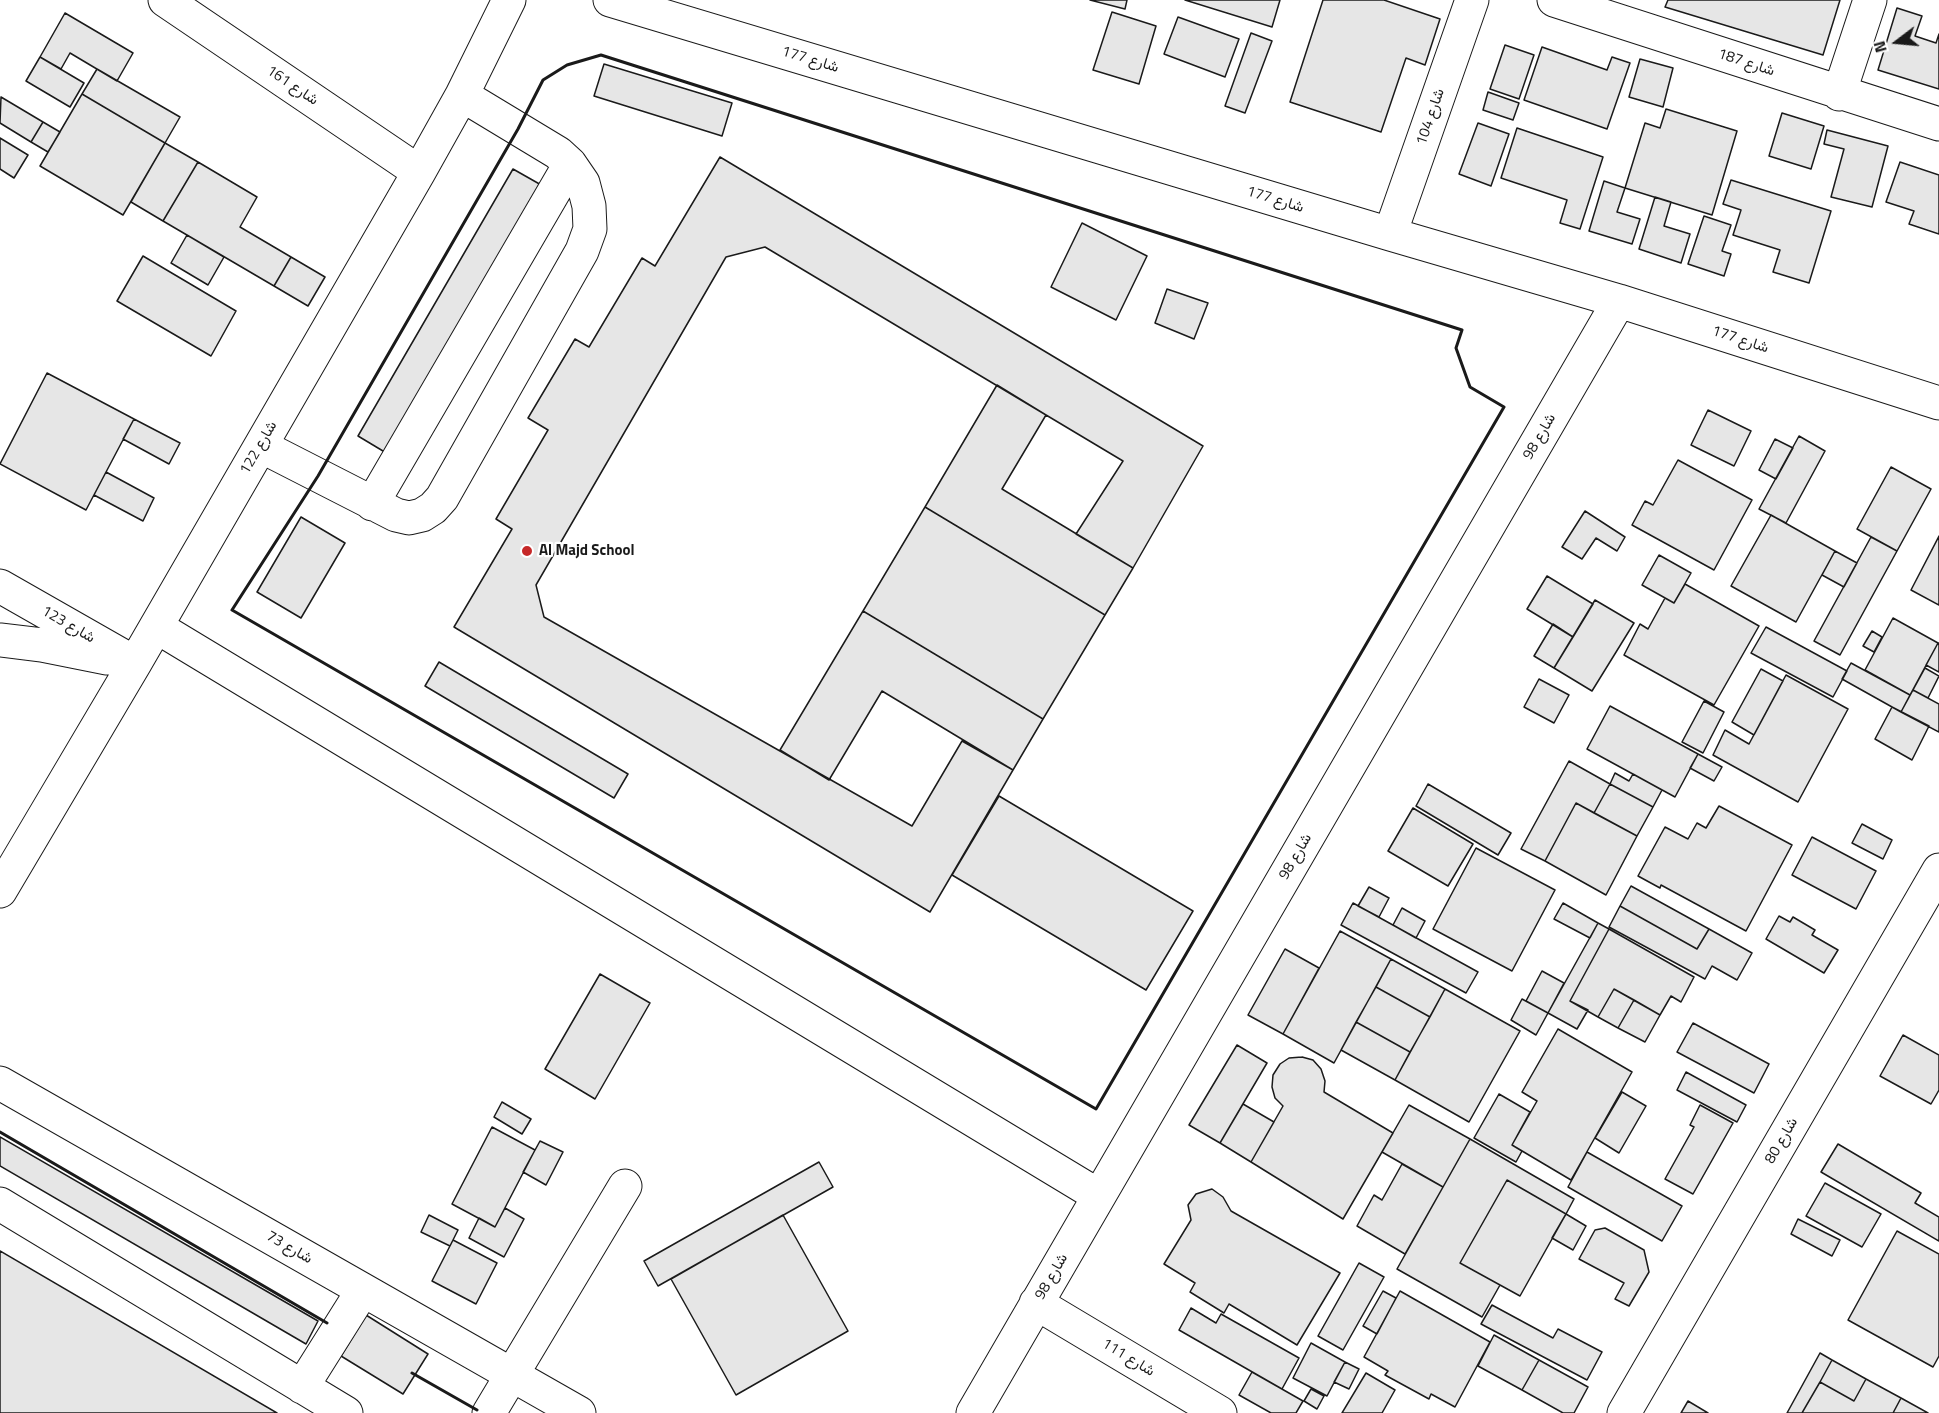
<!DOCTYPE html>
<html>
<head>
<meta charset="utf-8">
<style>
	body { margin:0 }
	#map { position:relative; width:1939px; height:1413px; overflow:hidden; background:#fff; font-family:"Titillium Web",sans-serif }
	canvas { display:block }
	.north { position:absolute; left:1867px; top:12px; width:60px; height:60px; -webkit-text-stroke:4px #fff; paint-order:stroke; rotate:254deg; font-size:16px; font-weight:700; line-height:24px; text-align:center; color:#1a1a1a }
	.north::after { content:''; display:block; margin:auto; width:21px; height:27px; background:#1a1a1a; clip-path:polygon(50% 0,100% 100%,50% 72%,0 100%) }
</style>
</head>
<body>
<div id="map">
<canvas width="1939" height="1413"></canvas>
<div class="north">N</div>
</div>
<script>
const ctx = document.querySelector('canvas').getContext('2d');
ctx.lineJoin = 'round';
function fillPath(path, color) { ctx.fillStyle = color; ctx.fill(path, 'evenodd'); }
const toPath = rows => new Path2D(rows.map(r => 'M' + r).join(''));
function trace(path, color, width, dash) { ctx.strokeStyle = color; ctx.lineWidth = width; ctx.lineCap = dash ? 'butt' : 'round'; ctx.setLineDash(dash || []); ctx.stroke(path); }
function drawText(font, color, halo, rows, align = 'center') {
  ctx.font = font + ' "Titillium Web",Vazirmatn,sans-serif'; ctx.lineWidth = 4.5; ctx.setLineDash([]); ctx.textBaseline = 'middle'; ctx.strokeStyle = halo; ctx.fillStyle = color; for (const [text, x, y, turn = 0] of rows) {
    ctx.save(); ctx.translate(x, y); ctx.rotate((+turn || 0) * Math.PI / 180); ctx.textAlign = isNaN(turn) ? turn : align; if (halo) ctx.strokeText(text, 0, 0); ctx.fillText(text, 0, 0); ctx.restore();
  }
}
const building = toPath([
	[1090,0,1127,0,1125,9,1090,0],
	[1185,0,1280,0,1272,27,1185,0],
	[1323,0,1384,0,1440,19,1425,65,1406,58,1381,132,1290,102,1323,0],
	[1668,0,1840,0,1823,55,1665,7,1668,0],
	[1897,8,1922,16,1915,36,1936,43,1939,34,1939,89,1878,70,1897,8],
	[1112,12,1156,26,1139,84,1093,70,1112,12],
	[65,13,133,53,117,81,70,53,61,69,40,57,65,13],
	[1178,17,1239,39,1225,77,1164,54,1178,17],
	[1251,33,1272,41,1245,113,1225,106,1251,33],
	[1505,45,1534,55,1519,99,1490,89,1505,45],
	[1542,47,1607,70,1612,57,1630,63,1607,129,1524,100,1542,47],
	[40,57,84,83,70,107,26,81,40,57],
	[1640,59,1673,68,1663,107,1629,97,1640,59],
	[604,64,732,103,722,136,594,96,604,64],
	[97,69,180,117,165,143,82,94,97,69],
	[1488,92,1519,103,1513,120,1483,110,1488,92],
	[82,94,165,143,123,215,40,166,82,94],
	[1,97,43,122,31,142,0,123,1,97],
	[1666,109,1737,131,1712,215,1625,188,1645,123,1660,128,1666,109],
	[1782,113,1824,126,1811,169,1769,156,1782,113],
	[43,122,60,132,48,152,31,142,43,122],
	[1478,123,1509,134,1491,186,1459,174,1478,123],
	[1517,128,1603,157,1580,229,1560,223,1567,200,1501,178,1517,128],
	[1827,130,1888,146,1872,207,1831,197,1844,149,1824,144,1827,130],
	[0,138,28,155,14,178,0,169,0,138],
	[165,143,198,162,163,221,131,202,165,143],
	[720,157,1203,446,1133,568,1076,534,1123,461,765,247,726,257,536,585,544,617,912,826,962,741,1013,770,930,912,454,627,512,529,496,519,548,430,528,418,575,339,589,347,642,258,655,266,720,157],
	[198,162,257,197,240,227,291,257,274,286,163,221,198,162],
	[1900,162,1939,175,1939,234,1909,224,1914,211,1886,202,1900,162],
	[513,169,543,186,388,454,358,436,513,169],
	[1731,180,1831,211,1809,283,1773,272,1780,250,1733,235,1741,210,1723,204,1731,180],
	[1604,181,1625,188,1617,212,1640,219,1632,244,1589,231,1604,181],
	[1655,197,1671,202,1664,226,1690,234,1681,263,1639,249,1655,197],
	[1704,216,1731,225,1722,251,1731,254,1724,276,1688,264,1704,216],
	[1082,223,1147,256,1116,320,1051,287,1082,223],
	[187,235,224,257,208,285,171,263,187,235],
	[143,256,236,311,211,356,117,301,143,256],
	[291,257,325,277,308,306,274,286,291,257],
	[1167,289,1208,303,1194,339,1155,323,1167,289],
	[47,373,134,419,86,510,0,464,47,373],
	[997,385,1046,415,1002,489,1133,568,1105,615,925,507,997,385],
	[1708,410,1751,431,1734,466,1691,445,1708,410],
	[134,419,180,443,169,464,123,439,134,419],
	[1799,436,1825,451,1786,523,1759,509,1799,436],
	[1775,439,1793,448,1776,479,1759,470,1775,439],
	[1678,460,1752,500,1714,570,1632,525,1645,501,1653,505,1678,460],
	[1891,467,1931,489,1897,551,1857,529,1891,467],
	[106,472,154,498,143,521,94,495,106,472],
	[925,507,1105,615,1043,719,863,611,925,507],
	[1585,511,1625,537,1617,551,1596,538,1582,559,1562,547,1585,511],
	[1771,515,1835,551,1796,622,1731,586,1771,515],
	[301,517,345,543,301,618,257,592,301,517],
	[1939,536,1939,605,1911,590,1939,536],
	[1871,537,1897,551,1840,655,1814,641,1871,537],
	[1835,551,1857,563,1844,587,1822,575,1835,551],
	[1659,555,1691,573,1674,603,1642,585,1659,555],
	[1547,576,1593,604,1573,637,1527,609,1547,576],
	[1685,584,1759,626,1714,705,1624,655,1640,624,1648,629,1665,598,1674,603,1685,584],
	[1595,600,1634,623,1592,691,1554,668,1595,600],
	[863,611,1043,719,1013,770,882,691,829,780,780,750,863,611],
	[1893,618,1938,643,1910,695,1865,670,1893,618],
	[1553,624,1573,637,1554,668,1534,656,1553,624],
	[1766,627,1847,671,1833,697,1751,653,1766,627],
	[1872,631,1882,637,1874,652,1863,646,1872,631],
	[1938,643,1939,643,1939,672,1926,665,1938,643],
	[439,662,628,774,614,798,425,686,439,662],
	[1851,663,1910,695,1901,712,1842,679,1851,663],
	[1925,668,1939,676,1928,698,1913,690,1925,668],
	[1761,669,1783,681,1754,735,1732,722,1761,669],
	[1786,675,1848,709,1798,802,1713,755,1725,730,1749,744,1786,675],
	[1539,679,1569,695,1554,723,1524,707,1539,679],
	[1913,690,1939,704,1939,732,1901,712,1913,690],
	[1704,701,1724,712,1703,753,1682,742,1704,701],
	[1610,706,1698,754,1675,797,1587,749,1610,706],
	[1892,707,1929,726,1912,760,1875,739,1892,707],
	[1698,754,1722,767,1714,781,1690,768,1698,754],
	[1569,761,1610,784,1594,813,1576,803,1545,861,1521,849,1569,761],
	[1615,773,1629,781,1633,774,1662,790,1653,807,1610,784,1615,773],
	[1428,784,1511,833,1498,855,1416,806,1428,784],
	[1610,784,1653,807,1637,836,1594,813,1610,784],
	[999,796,1193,911,1146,990,952,875,999,796],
	[1576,803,1637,836,1606,895,1545,861,1576,803],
	[1719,806,1792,845,1746,931,1661,885,1660,888,1638,876,1665,827,1688,839,1697,823,1706,828,1719,806],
	[1413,808,1473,844,1448,886,1388,851,1413,808],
	[1862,824,1892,840,1883,859,1852,843,1862,824],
	[1812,837,1876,871,1856,909,1792,875,1812,837],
	[1476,848,1555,890,1512,971,1433,929,1476,848],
	[1631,886,1709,929,1697,949,1620,906,1631,886],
	[1369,887,1389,898,1379,917,1358,906,1369,887],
	[1353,903,1478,972,1466,993,1341,925,1353,903],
	[1563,903,1598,923,1590,938,1554,919,1563,903],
	[1620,906,1697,949,1709,929,1752,953,1737,980,1712,966,1705,979,1609,927,1620,906],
	[1402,908,1425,921,1416,938,1393,925,1402,908],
	[1779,916,1790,922,1793,917,1815,930,1812,935,1838,950,1824,973,1766,939,1779,916],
	[1598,923,1609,929,1570,1001,1588,1010,1577,1029,1548,1013,1598,923],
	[1609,929,1694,977,1681,1002,1671,996,1660,1015,1614,989,1598,1017,1570,1001,1609,929],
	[1340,931,1391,959,1334,1063,1283,1034,1340,931],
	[1285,949,1319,968,1283,1034,1248,1015,1285,949],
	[1391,959,1445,989,1430,1017,1376,987,1391,959],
	[1542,971,1564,983,1548,1013,1526,1001,1542,971],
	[600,974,650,1003,595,1099,545,1069,600,974],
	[1376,987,1430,1017,1410,1052,1356,1022,1376,987],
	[1445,989,1520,1031,1469,1122,1395,1080,1445,989],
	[1614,989,1634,1000,1618,1028,1598,1017,1614,989],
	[1522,999,1548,1013,1536,1035,1511,1020,1522,999],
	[1634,1000,1660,1015,1645,1042,1618,1028,1634,1000],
	[1356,1022,1410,1052,1395,1080,1341,1050,1356,1022],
	[1693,1023,1769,1064,1754,1093,1677,1052,1693,1023],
	[1558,1029,1632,1072,1571,1180,1512,1145,1537,1101,1522,1092,1558,1029],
	[1903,1035,1939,1055,1939,1090,1931,1104,1880,1076,1903,1035],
	[1237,1045,1267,1063,1220,1143,1189,1125,1237,1045],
	[1302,1057,1313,1060,1321,1069,1325,1081,1324,1092,1393,1133,1343,1219,1251,1162,1283,1106,1275,1098,1272,1087,1273,1075,1280,1064,1289,1058,1302,1057],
	[1686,1072,1746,1105,1737,1122,1677,1090,1686,1072],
	[1622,1092,1646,1106,1619,1153,1595,1138,1622,1092],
	[1499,1094,1530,1112,1512,1145,1522,1151,1516,1162,1474,1138,1499,1094],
	[502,1102,531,1119,522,1134,494,1117,502,1102],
	[1243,1104,1274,1122,1251,1162,1220,1143,1243,1104],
	[1409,1105,1470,1139,1443,1187,1382,1152,1409,1105],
	[1700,1105,1733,1123,1693,1194,1665,1179,1694,1127,1690,1125,1700,1105],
	[492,1127,535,1150,495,1227,452,1204,492,1127],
	[0,1137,318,1321,306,1344,0,1166,0,1137],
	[1470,1139,1574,1199,1566,1214,1507,1180,1460,1263,1500,1285,1482,1317,1397,1269,1470,1139],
	[540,1141,563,1152,546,1185,523,1172,540,1141],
	[1838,1144,1921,1193,1915,1203,1939,1217,1939,1241,1821,1172,1838,1144],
	[1587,1152,1682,1206,1662,1241,1568,1187,1587,1152],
	[819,1162,833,1187,658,1286,644,1261,819,1162],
	[1402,1164,1443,1187,1405,1254,1357,1226,1374,1195,1382,1200,1402,1164],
	[1507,1180,1566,1214,1520,1296,1460,1263,1507,1180],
	[1825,1183,1881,1214,1862,1247,1806,1216,1825,1183],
	[1212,1189,1223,1197,1231,1211,1340,1273,1297,1345,1229,1304,1224,1313,1190,1292,1195,1283,1164,1264,1191,1220,1188,1205,1196,1194,1212,1189],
	[505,1208,524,1219,504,1257,469,1238,479,1218,495,1227,505,1208],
	[1566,1214,1586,1226,1573,1250,1552,1238,1566,1214],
	[429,1215,458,1230,450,1246,421,1232,429,1215],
	[783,1215,848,1331,736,1395,671,1279,783,1215],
	[1798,1219,1840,1240,1832,1256,1791,1234,1798,1219],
	[1605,1228,1644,1250,1649,1272,1629,1306,1615,1299,1624,1283,1579,1259,1595,1230,1605,1228],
	[1897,1231,1939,1254,1939,1356,1933,1367,1848,1320,1897,1231],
	[453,1240,497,1263,476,1304,432,1281,453,1240],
	[0,1251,277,1413,0,1413,0,1251],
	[1359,1263,1384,1277,1343,1350,1318,1336,1359,1263],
	[1383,1291,1396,1298,1377,1334,1363,1326,1383,1291],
	[1400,1291,1490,1342,1455,1407,1431,1394,1429,1399,1385,1375,1388,1371,1364,1357,1400,1291],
	[1492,1305,1553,1338,1558,1329,1602,1352,1587,1380,1481,1324,1492,1305],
	[1191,1308,1216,1323,1221,1314,1299,1358,1282,1389,1179,1330,1191,1308],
	[366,1315,428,1354,403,1394,341,1356,366,1315],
	[1494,1335,1539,1360,1522,1390,1478,1366,1494,1335],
	[1311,1343,1345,1362,1327,1396,1293,1378,1311,1343],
	[1820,1353,1832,1360,1820,1382,1802,1413,1787,1413,1820,1353],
	[1539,1360,1588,1387,1574,1413,1563,1413,1522,1390,1539,1360],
	[1832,1360,1866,1379,1854,1401,1820,1382,1832,1360],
	[1345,1362,1359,1369,1349,1389,1334,1382,1345,1362],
	[1252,1372,1303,1401,1296,1413,1271,1413,1239,1395,1252,1372],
	[1366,1373,1395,1390,1382,1413,1342,1413,1366,1373],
	[1866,1379,1901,1398,1893,1413,1802,1413,1820,1382,1854,1401,1866,1379],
	[1311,1389,1324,1396,1317,1409,1304,1401,1311,1389],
	[1901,1398,1928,1413,1893,1413,1901,1398],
	[1688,1401,1708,1413,1681,1413,1688,1401]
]);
const minor = toPath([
	[165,0,419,172],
	[610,0,1390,234,1619,301,1939,403],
	[1554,0,1939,124],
	[1839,94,1870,0],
	[1390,234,1472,0],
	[261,446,396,515,409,518,422,515,433,508,442,498,582,251,590,229,589,206,583,183,570,164,558,153,462,95],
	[372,504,570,164],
	[0,586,135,663],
	[157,627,1099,1196],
	[0,640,42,645,107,658],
	[0,891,135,663,419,172,462,95,509,0],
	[0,1083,579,1413],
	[0,1204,346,1413],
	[1036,1303,1220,1413],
	[302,1387,363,1290],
	[489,1413,625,1186],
	[973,1413,1619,301],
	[1624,1413,1939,870]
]);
const wall = toPath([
	[601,55,1462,330,1456,348,1470,387,1504,407,1096,1109,232,610,318,476,518,129,543,80,567,65,601,55],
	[0,1132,327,1323],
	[412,1373,477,1410]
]);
const markers = [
	[527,551,6,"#c62828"]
];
const streetNames = [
	["شارع 177",810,60,17],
	["شارع 187",1746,63,18],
	["شارع 161",292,86,34],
	["شارع 104",1431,117,-71],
	["شارع 177",1275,200,17],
	["شارع 177",1740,340,18],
	["شارع 98",1540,437,-60],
	["شارع 122",259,448,-60],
	["شارع 123",68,625,30],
	["شارع 98",1296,857,-60],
	["شارع 80",1782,1141,-60],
	["شارع 73",289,1248,30],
	["شارع 98",1052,1277,-60],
	["شارع 111",1128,1358,31]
];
const poiNames = [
	["Al Majd School",539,551]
];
fillPath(building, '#e6e6e6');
trace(building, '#1a1a1a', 1.5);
trace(minor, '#1a1a1a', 35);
trace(minor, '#fff', 33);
trace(wall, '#1a1a1a', 3);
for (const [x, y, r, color] of markers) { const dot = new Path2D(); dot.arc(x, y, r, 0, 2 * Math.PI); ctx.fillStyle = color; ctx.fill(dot); trace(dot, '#fff', 2); }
drawText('15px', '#1a1a1a', '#fff', streetNames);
drawText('bold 15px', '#1a1a1a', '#fff', poiNames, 'left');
</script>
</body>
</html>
